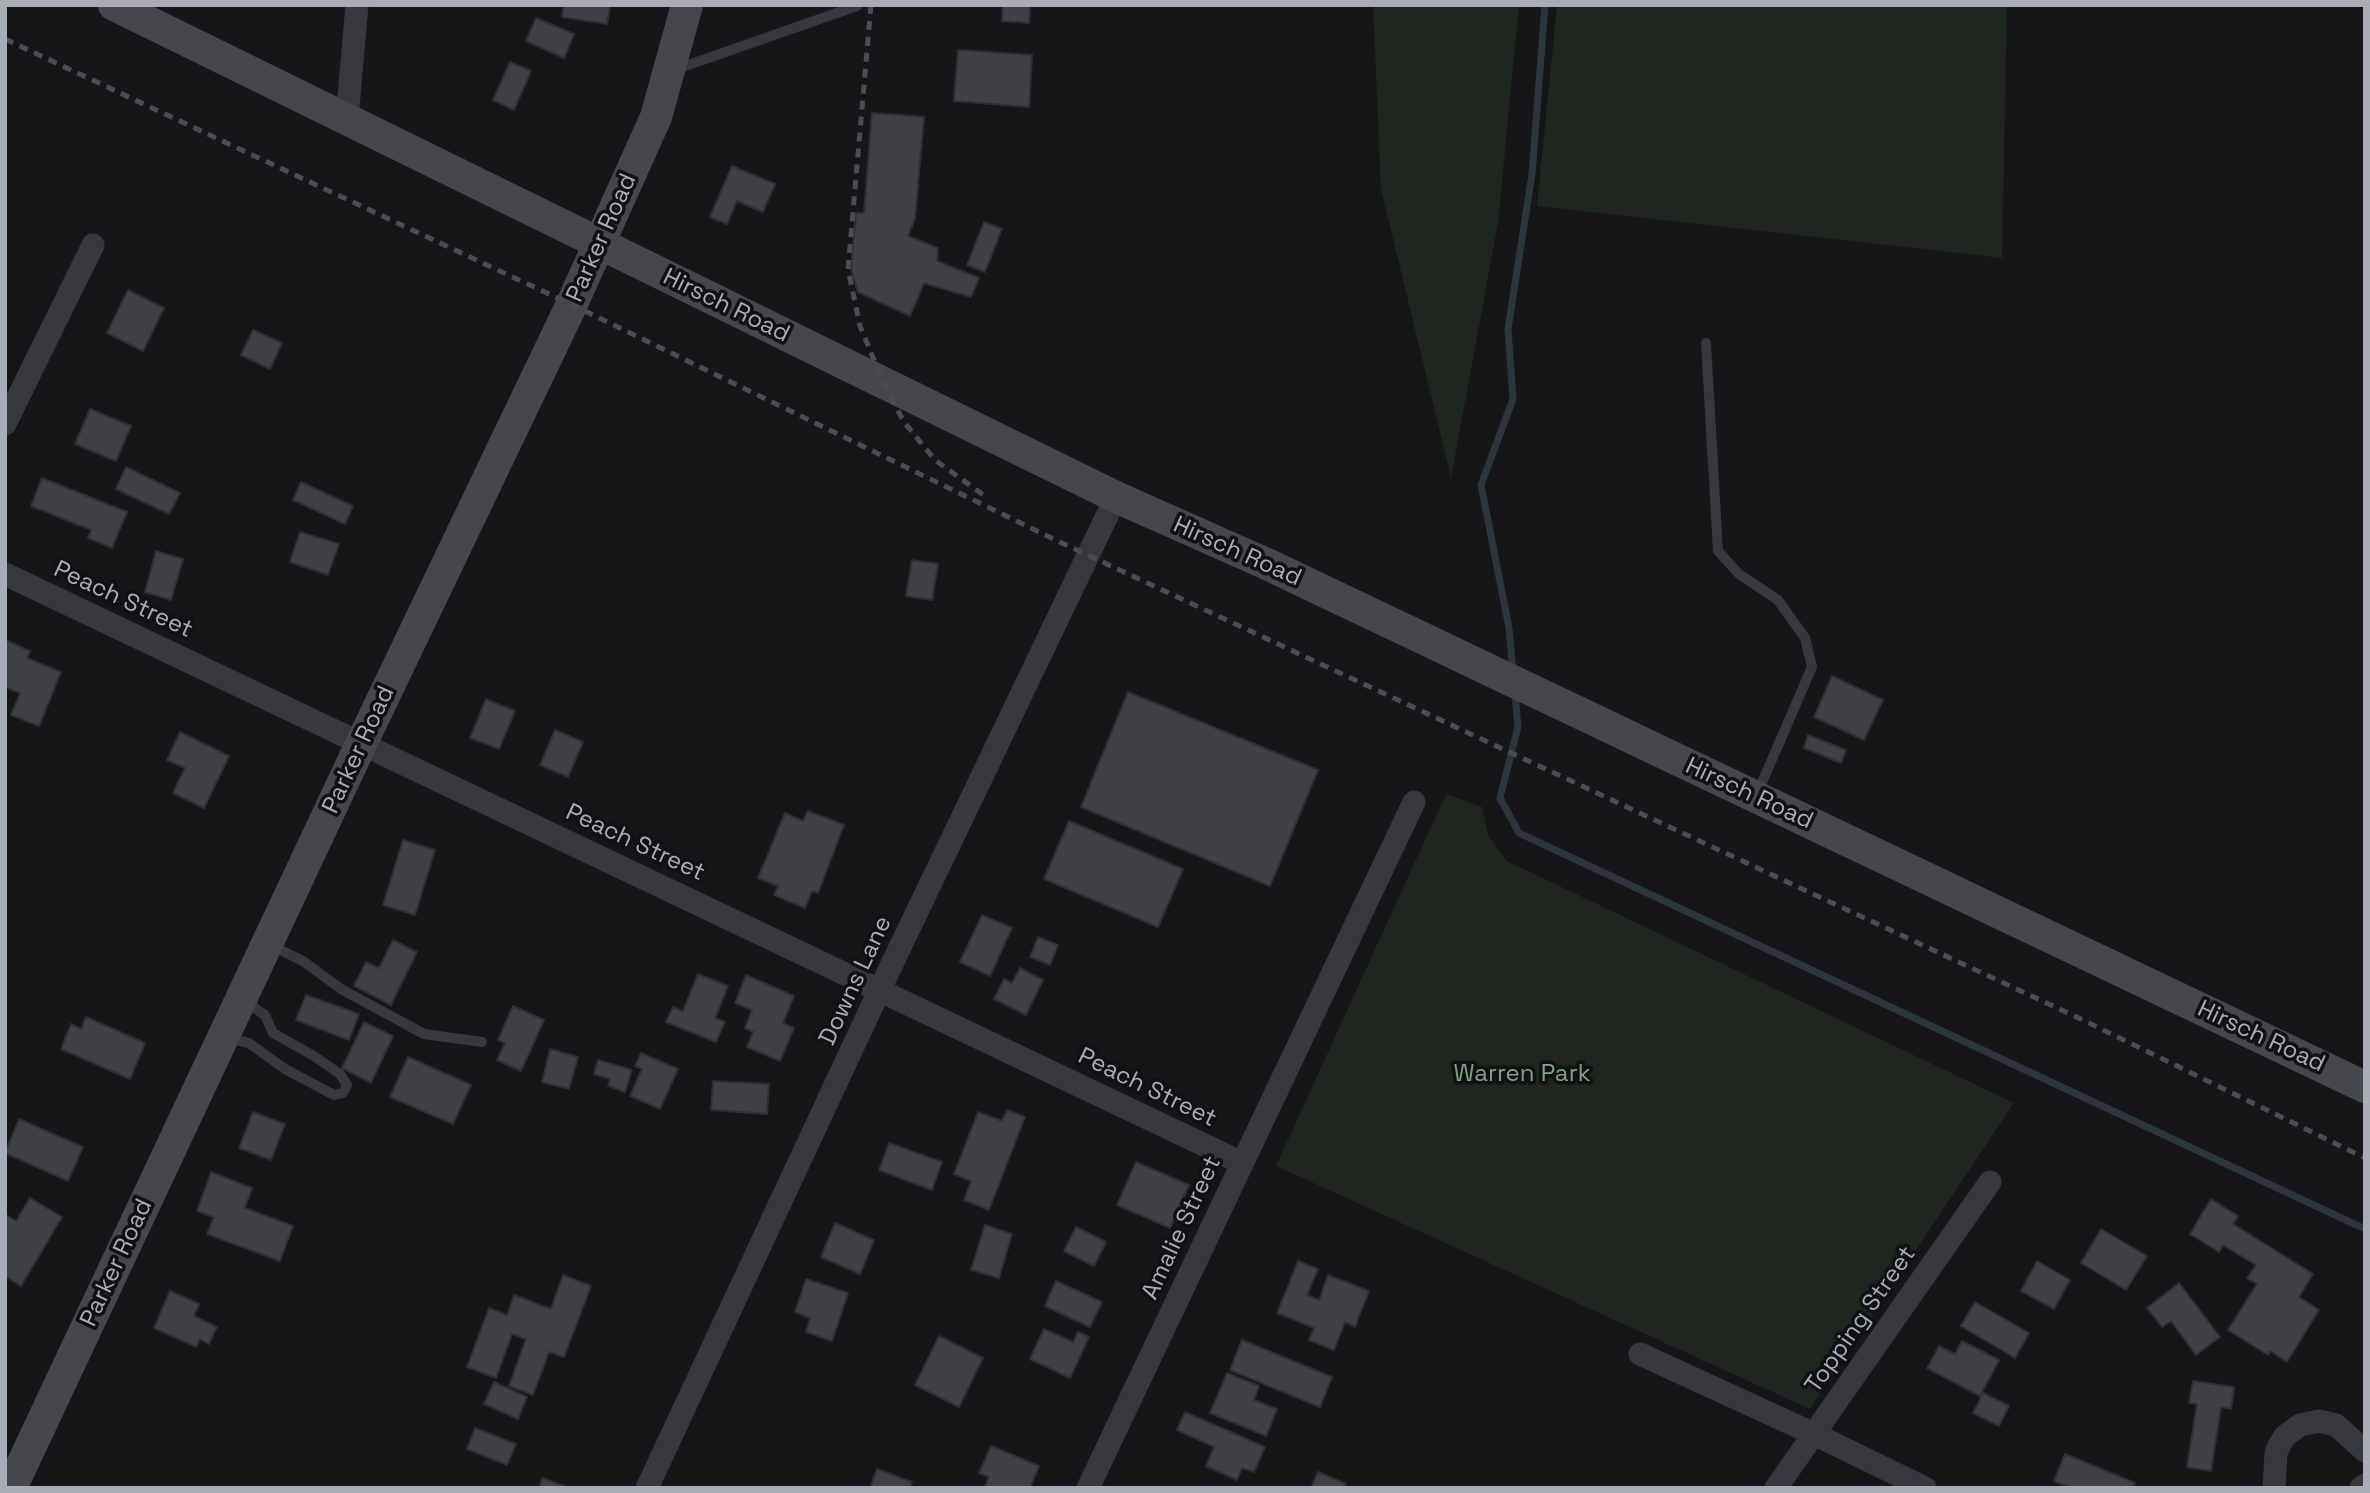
<!DOCTYPE html>
<html>
<head>
<meta charset="utf-8">
<style>
	body { margin:0 }
	#map { position:relative; width:2370px; height:1493px; overflow:hidden; background:#161618; font-family:"Space Grotesk",sans-serif }
	canvas { display:block }
	.frame { position:absolute; inset:0; border:7px solid #a8adb8; pointer-events:none }
</style>
</head>
<body>
<div id="map">
<canvas width="2370" height="1493"></canvas>
<div class="frame"></div>
</div>
<script>
const ctx = document.querySelector('canvas').getContext('2d');
ctx.lineJoin = 'round';
function fillPath(path, color) { ctx.fillStyle = color; ctx.fill(path, 'evenodd'); }
const toPath = rows => new Path2D(rows.map(r => 'M' + r).join(''));
function trace(path, color, width, dash) { ctx.strokeStyle = color; ctx.lineWidth = width; ctx.lineCap = dash ? 'butt' : 'round'; ctx.setLineDash(dash || []); ctx.stroke(path); }
function drawText(font, color, halo, rows, align = 'center') {
  ctx.font = font + ' "Space Grotesk",sans-serif'; ctx.lineWidth = 7; ctx.setLineDash([]); ctx.textBaseline = 'middle'; ctx.strokeStyle = halo; ctx.fillStyle = color; for (const [text, x, y, turn = 0] of rows) {
    ctx.save(); ctx.translate(x, y); ctx.rotate((+turn || 0) * Math.PI / 180); ctx.textAlign = isNaN(turn) ? turn : align; if (halo) ctx.strokeText(text, 0, 0); ctx.fillText(text, 0, 0); ctx.restore();
  }
}
const green = toPath([
	[1373,5,1519,5,1498,223,1451,478,1381,189],
	[1557,5,2007,5,2002,258,1537,206],
	[1446,794,1482,807,1488,835,1507,861,2014,1103,1810,1409,1276,1166]
]);
const stream = toPath([
	[1513,671,1509,628,1481,485,1513,399,1508,329,1532,174,1545,5],
	[1515,694,1518,727,1500,798,1519,833,2365,1229]
]);
const building = toPath([
	[564,5,610,5,607,24,562,17,564,5],
	[1003,5,1030,5,1029,23,1002,21,1003,5],
	[536,18,574,34,564,58,526,41,536,18],
	[958,50,1032,55,1029,107,954,101,958,50],
	[510,62,531,71,514,110,493,100,510,62],
	[872,113,924,117,915,219,908,236,938,248,937,261,979,278,971,297,924,283,910,316,858,292,851,269,856,213,864,213,872,113],
	[732,166,775,184,763,212,737,201,727,224,710,217,732,166],
	[984,222,1002,229,985,272,967,265,984,222],
	[128,290,164,308,143,351,107,333,128,290],
	[253,330,282,343,270,369,241,355,253,330],
	[90,409,131,426,116,461,75,444,90,409],
	[126,467,180,493,169,514,116,489,126,467],
	[42,478,127,512,112,548,88,538,91,530,31,506,42,478],
	[301,482,353,506,345,524,293,500,301,482],
	[300,532,339,544,328,575,290,562,300,532],
	[156,551,183,559,171,600,145,592,156,551],
	[912,560,938,564,932,600,906,596,912,560],
	[5,640,30,651,27,658,61,672,39,726,11,715,20,693,5,687,5,640],
	[1832,676,1883,700,1864,740,1814,717,1832,676],
	[1128,692,1318,770,1270,886,1081,807,1128,692],
	[486,699,515,711,499,749,470,738,486,699],
	[555,730,583,742,568,777,540,765,555,730],
	[180,732,229,756,204,808,173,793,185,768,167,760,180,732],
	[1808,735,1846,750,1841,763,1804,748,1808,735],
	[808,811,844,825,818,893,812,891,805,908,774,895,778,886,758,878,785,813,803,821,808,811],
	[1069,821,1183,869,1158,927,1044,879,1069,821],
	[403,840,435,850,415,915,383,905,403,840],
	[982,915,1012,928,990,976,960,962,982,915],
	[1038,937,1058,945,1050,965,1030,957,1038,937],
	[393,940,417,952,391,1005,354,986,366,962,379,968,393,940],
	[1020,968,1043,980,1026,1015,994,999,1004,979,1012,983,1020,968],
	[698,974,728,986,715,1018,725,1022,716,1042,666,1022,673,1007,683,1011,698,974],
	[746,975,794,996,783,1023,794,1028,780,1061,747,1047,753,1032,745,1028,752,1010,735,1003,746,975],
	[306,995,359,1014,349,1040,296,1020,306,995],
	[513,1006,544,1020,521,1071,497,1060,505,1043,498,1040,513,1006],
	[86,1017,145,1043,130,1079,61,1049,71,1024,81,1029,86,1017],
	[364,1022,393,1036,371,1083,342,1068,364,1022],
	[550,1049,578,1057,569,1089,542,1082,550,1049],
	[641,1053,678,1069,660,1109,630,1096,642,1069,635,1066,641,1053],
	[408,1057,471,1085,453,1124,390,1097,408,1057],
	[598,1060,632,1070,625,1092,608,1086,610,1079,594,1074,598,1060],
	[713,1081,769,1084,767,1114,711,1110,713,1081],
	[1007,1110,1025,1117,989,1210,964,1200,971,1181,954,1174,978,1112,1002,1121,1007,1110],
	[253,1112,285,1124,271,1160,239,1148,253,1112],
	[19,1119,83,1147,68,1181,5,1153,19,1119],
	[889,1143,942,1162,932,1190,879,1170,889,1143],
	[1136,1162,1189,1185,1170,1228,1117,1205,1136,1162],
	[211,1172,252,1188,245,1208,293,1226,280,1261,207,1234,214,1217,197,1211,211,1172],
	[30,1198,62,1217,21,1286,5,1276,5,1214,16,1221,30,1198],
	[2211,1199,2238,1216,2233,1224,2313,1274,2299,1297,2319,1310,2287,1362,2270,1351,2268,1355,2228,1330,2257,1284,2247,1278,2256,1265,2223,1245,2219,1252,2190,1234,2211,1199],
	[835,1223,874,1240,860,1274,821,1257,835,1223],
	[985,1225,1012,1234,999,1278,971,1270,985,1225],
	[1076,1227,1106,1242,1094,1266,1064,1251,1076,1227],
	[2101,1229,2147,1256,2126,1290,2081,1263,2101,1229],
	[1298,1261,1318,1269,1307,1295,1319,1300,1328,1275,1369,1291,1355,1327,1345,1322,1334,1350,1309,1340,1314,1328,1277,1313,1298,1261],
	[2037,1261,2070,1280,2054,1309,2021,1291,2037,1261],
	[563,1275,591,1286,564,1357,549,1352,533,1395,509,1386,526,1339,512,1334,496,1378,467,1367,489,1308,507,1315,514,1295,551,1309,563,1275],
	[806,1279,848,1293,832,1341,806,1332,810,1318,795,1312,806,1279],
	[1056,1281,1102,1302,1090,1327,1045,1306,1056,1281],
	[2179,1283,2220,1337,2196,1355,2171,1321,2162,1327,2147,1308,2179,1283],
	[170,1291,199,1304,194,1316,217,1327,209,1344,200,1339,196,1347,154,1328,170,1291],
	[1975,1302,2029,1333,2015,1358,1961,1326,1975,1302],
	[1044,1329,1073,1342,1078,1332,1089,1337,1070,1378,1030,1359,1044,1329],
	[939,1336,983,1358,959,1407,915,1385,939,1336],
	[1242,1340,1332,1377,1320,1407,1230,1370,1242,1340],
	[1962,1341,1999,1360,1980,1396,1927,1368,1939,1346,1955,1354,1962,1341],
	[1227,1373,1259,1386,1254,1400,1277,1409,1266,1436,1210,1413,1227,1373],
	[2193,1381,2234,1387,2231,1409,2221,1407,2211,1471,2187,1467,2197,1404,2189,1403,2193,1381],
	[494,1382,527,1397,518,1419,484,1404,494,1382],
	[1983,1393,2009,1406,1999,1426,1973,1413,1983,1393],
	[1185,1412,1265,1447,1254,1472,1242,1468,1237,1480,1206,1466,1214,1447,1177,1430,1185,1412],
	[475,1428,516,1444,507,1465,467,1449,475,1428],
	[991,1446,1039,1466,1030,1488,984,1488,989,1477,979,1473,991,1446],
	[2065,1454,2135,1483,2133,1488,2071,1488,2054,1481,2065,1454],
	[877,1469,912,1482,910,1488,870,1488,877,1469],
	[1318,1472,1346,1484,1344,1488,1311,1488,1318,1472],
	[542,1478,570,1488,539,1488,542,1478]
]);
const service = toPath([
	[674,70,857,6],
	[1706,343,1718,551,1739,574,1778,600,1805,638,1812,667,1757,794],
	[268,944,303,961,341,989,424,1034,482,1042],
	[226,1038,249,1043,285,1069,334,1095,343,1093,347,1085,340,1074,314,1056,273,1033,265,1015,244,1001]
]);
const minor = toPath([
	[347,119,357,5],
	[5,424,93,245],
	[5,574,1242,1163],
	[1640,1354,1814,1434,1925,1488],
	[647,1488,880,989,1116,497],
	[1088,1488,1414,802],
	[1776,1488,1990,1182],
	[2274,1488,2276,1453,2280,1444,2285,1436,2300,1425,2319,1421,2336,1425,2365,1451],
	[2361,1488,2365,1485]
]);
const secondary = toPath([
	[114,5,1116,497,1269,565,2365,1087],
	[11,1488,362,742,571,306,656,117,687,5]
]);
const rail = toPath([
	[871,5,848,269,860,326,884,384,904,422,935,460,985,496],
	[5,39,583,310,1064,544,2085,1021,2365,1158]
]);
const streetNames = [
	["Parker Road",602,238,-66],
	["Hirsch Road",726,306,26],
	["Hirsch Road",1237,552,24],
	["Peach Street",123,600,25],
	["Parker Road",359,750,-65],
	["Hirsch Road",1749,794,25],
	["Peach Street",635,843,25],
	["Downs Lane",856,981,-65],
	["Hirsch Road",2261,1037,25],
	["Peach Street",1147,1088,26],
	["Amalie Street",1182,1228,-65],
	["Parker Road",117,1263,-65],
	["Topping Street",1861,1320,-55]
];
const parkNames = [
	["Warren Park",1522,1074]
];
fillPath(green, '#1e261f');
trace(stream, '#2c353c', 7);
fillPath(building, '#404145');
trace(building, '#303034', 2);
trace(service, '#37383d', 10);
trace(minor, '#37383d', 23);
trace(secondary, '#45474d', 32);
trace(rail, '#4a4c52', 5, [9, 7]);
drawText('24px', '#a8adb8', '#111113', streetNames);
drawText('24px', '#7fa381', '#111113', parkNames);
</script>
</body>
</html>
